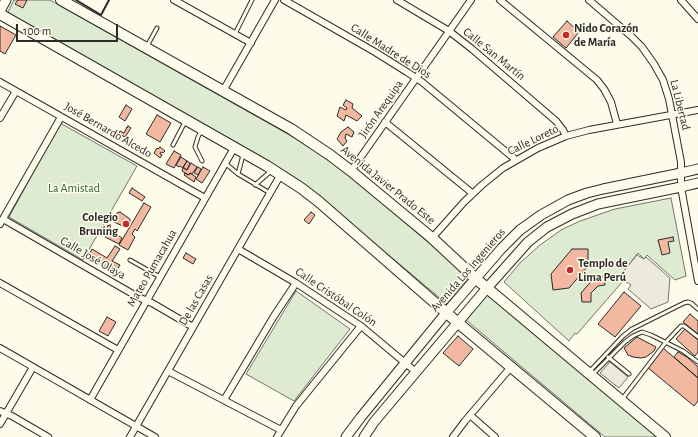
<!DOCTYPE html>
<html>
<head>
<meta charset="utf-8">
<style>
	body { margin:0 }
	#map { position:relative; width:698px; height:437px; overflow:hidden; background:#fdfbea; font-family:"Alegreya Sans",sans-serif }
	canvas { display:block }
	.scale { position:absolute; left:16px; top:24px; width:102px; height:18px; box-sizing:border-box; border:2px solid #2b2b2b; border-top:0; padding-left:5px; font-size:12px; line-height:14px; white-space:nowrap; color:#2b2b2b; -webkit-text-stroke:3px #fdfbea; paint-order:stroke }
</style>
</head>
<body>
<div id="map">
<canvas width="698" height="437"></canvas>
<div class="scale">100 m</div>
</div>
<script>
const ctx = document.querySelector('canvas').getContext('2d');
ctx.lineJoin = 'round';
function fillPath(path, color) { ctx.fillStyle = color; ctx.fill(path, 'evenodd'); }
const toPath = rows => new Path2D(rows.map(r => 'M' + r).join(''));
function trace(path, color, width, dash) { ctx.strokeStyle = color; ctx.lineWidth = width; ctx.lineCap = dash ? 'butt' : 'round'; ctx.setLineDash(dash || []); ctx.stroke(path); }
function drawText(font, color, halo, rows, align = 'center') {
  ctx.font = font + ' "Alegreya Sans",sans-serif'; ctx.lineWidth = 3; ctx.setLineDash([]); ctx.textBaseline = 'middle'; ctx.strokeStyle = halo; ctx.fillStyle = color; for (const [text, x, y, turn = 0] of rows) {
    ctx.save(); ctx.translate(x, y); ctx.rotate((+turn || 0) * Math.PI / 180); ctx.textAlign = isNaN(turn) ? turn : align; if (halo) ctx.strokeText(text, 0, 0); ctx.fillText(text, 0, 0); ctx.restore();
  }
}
const green = toPath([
	[14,0,50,0,286,133,316,151,344,171,469,277,447,304,335,210,296,178,244,147,7,14,14,0],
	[60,123,137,166,83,260,9,217,60,123],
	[671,198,686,276,675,280,647,255,644,259,638,253,619,277,623,281,577,334,575,333,569,341,504,282,520,263,540,245,561,230,580,221,615,209,671,198],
	[296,291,350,329,294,401,246,374,296,291],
	[486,294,658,437,605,437,465,319,486,294]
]);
const parking = toPath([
	[637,255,644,259,646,257,670,278,668,302,651,309,628,289,631,285,619,277,637,255],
	[610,362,628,377,619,388,600,373,610,362]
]);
const building = toPath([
	[18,0,27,0,23,8,15,4,18,0],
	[567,21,579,32,566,48,553,37,567,21],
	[0,26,16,35,5,54,0,51,0,26],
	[346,100,353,104,352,108,362,116,357,121,346,115,344,121,337,116,340,107,346,110,347,108,343,105,346,100],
	[126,105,132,109,125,121,119,117,126,105],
	[157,115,171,123,160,142,146,134,157,115],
	[128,126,131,128,125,137,119,134,120,131,124,133,127,127,127,128,128,126],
	[348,127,354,132,352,137,346,134,345,138,347,141,343,146,337,139,341,132,348,127],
	[160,147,165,151,163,153,161,152,160,154,162,155,160,158,154,153,157,148,158,149,160,147],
	[174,151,181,155,174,168,166,164,174,151],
	[181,157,187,161,183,168,180,166,179,167,176,165,181,157],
	[187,161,190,163,187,170,183,167,187,161],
	[191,163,197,167,192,174,190,173,188,175,182,171,183,168,187,170,191,163],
	[198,167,201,169,198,175,194,173,198,167],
	[203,167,210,171,202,183,196,179,203,167],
	[185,173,189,175,190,173,196,177,194,182,184,175,185,173],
	[132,188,145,197,142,201,129,193,132,188],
	[144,203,151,207,137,231,135,229,132,234,135,237,128,250,119,245,144,203],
	[120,212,130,219,130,222,125,227,114,222,114,220,117,213,120,212],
	[311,212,315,215,309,224,304,220,311,212],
	[110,225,111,231,122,238,119,244,105,237,108,231,107,226,110,225],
	[673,237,674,241,668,242,670,253,662,255,658,240,673,237],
	[115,246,120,249,112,261,120,265,115,273,88,256,92,249,107,258,115,246],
	[572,249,588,249,588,266,569,288,553,290,551,274,572,249],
	[186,253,196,259,193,264,183,258,186,253],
	[604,276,605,285,598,286,591,293,591,302,582,302,581,293,595,277,604,276],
	[624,292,641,306,615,337,598,324,624,292],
	[690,314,698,321,698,334,683,322,690,314],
	[107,317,116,322,108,336,99,331,107,317],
	[685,329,698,340,698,352,695,356,676,339,685,329],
	[458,336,473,349,459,366,443,353,458,336],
	[637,337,656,347,654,351,646,357,641,358,633,357,628,355,624,348,637,337],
	[663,348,698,378,698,401,694,406,647,367,663,348],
	[678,352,687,357,698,367,698,378,674,357,678,352]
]);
const lane = toPath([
	[235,34,252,0],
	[147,46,157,28],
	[201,131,198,137,195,147,202,161],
	[173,145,185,122],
	[225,163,238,174,270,193],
	[238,174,243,155],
	[255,185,271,171],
	[130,260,160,277],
	[608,357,629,374],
	[590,371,623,336,632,329,684,303,688,302,691,303,698,309],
	[593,374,625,342,633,336,642,332,651,335,683,351,698,362],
	[623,398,666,342,681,326,684,326,698,337]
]);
const street = toPath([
	[174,0,251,43],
	[284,0,375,52,407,72,422,82,516,160],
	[397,0,449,31,472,49,556,121,563,130,566,136],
	[500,0,597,80,604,89,611,102,617,124],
	[589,0,631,36,642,47,654,64,663,80,669,99,681,162,681,187,698,281],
	[681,0,698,19],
	[0,82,205,198],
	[223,91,275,0],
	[0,118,16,91],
	[385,122,472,193],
	[351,171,471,0],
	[3,219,138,297,152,303,193,327],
	[0,224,61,117],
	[432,238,464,202,482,185,503,168,538,148,566,136,589,130,698,110],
	[238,249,296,283,361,326,416,372],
	[0,283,118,350],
	[0,348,155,437],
	[168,371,281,430],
	[90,400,234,148],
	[224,400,274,316,296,283],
	[0,411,12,416,48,437],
	[470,415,495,437],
	[0,424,33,367],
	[130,437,281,174],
	[277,437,296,406,361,326],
	[453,437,465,421,511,367]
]);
const secondary = toPath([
	[0,11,6,0],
	[346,437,361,417,446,313,501,249,520,230,541,215,568,200,587,193,603,189,681,173,698,169],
	[364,437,374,422,416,372,487,288,528,242,547,227,572,214,598,204,681,187,698,183]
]);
const primary = toPath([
	[61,0,291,129,330,155,351,171,432,238,475,278,665,437],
	[0,14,267,166,301,188,318,201,457,322,595,437]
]);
const wall = toPath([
	[76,0,101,15,109,0]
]);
const markers = [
	[566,35,4,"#c62828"],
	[126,224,4,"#c62828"],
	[570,270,4,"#c62828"]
];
const poiNames = [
	["Nido Corazón",574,28],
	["de María",574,42],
	["Colegio",118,217,"right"],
	["Bruning",118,231,"right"],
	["Templo de",578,263],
	["Lima Perú",578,277]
];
const streetNames = [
	["Calle Madre de Dios",391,51,32],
	["Calle San Martín",494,54,39],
	["La Libertad",680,105,76],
	["Jirón Arequipa",381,109,-55],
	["José Bernardo Alcedo",108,130,30],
	["Calle Loreto",533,140,-26],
	["Avenida Javier Prado Este",388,185,39],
	["Calle José Olaya",93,258,30],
	["Mateo Pumacahua",152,268,-60],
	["Avenida Los Ingenieros",468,270,-49],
	["Calle Cristóbal Colón",336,297,34],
	["De las Casas",196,300,-60]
];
const parkNames = [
	["La Amistad",74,188]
];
fillPath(green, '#deebd1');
trace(green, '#74746e', 1);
fillPath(parking, '#eceadb');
trace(parking, '#74746e', 1);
fillPath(building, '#f2b8a0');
trace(building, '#2b2b2b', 1);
trace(lane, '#2b2b2b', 5);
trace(street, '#2b2b2b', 8);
trace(secondary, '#2b2b2b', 11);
trace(primary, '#2b2b2b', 12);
trace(lane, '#fdfbea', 3);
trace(street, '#fdfbea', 6);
trace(secondary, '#fdfbea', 9);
trace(primary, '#fdfbea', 10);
trace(wall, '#2b2b2b', 2);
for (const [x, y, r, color] of markers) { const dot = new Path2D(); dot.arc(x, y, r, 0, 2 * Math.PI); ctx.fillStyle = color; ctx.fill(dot); trace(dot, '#fdfbea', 1.5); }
drawText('bold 12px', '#2b2b2b', '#fdfbea', poiNames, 'left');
drawText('12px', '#2b2b2b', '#fdfbea', streetNames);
drawText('12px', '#34623c', '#fdfbea', parkNames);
</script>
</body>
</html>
